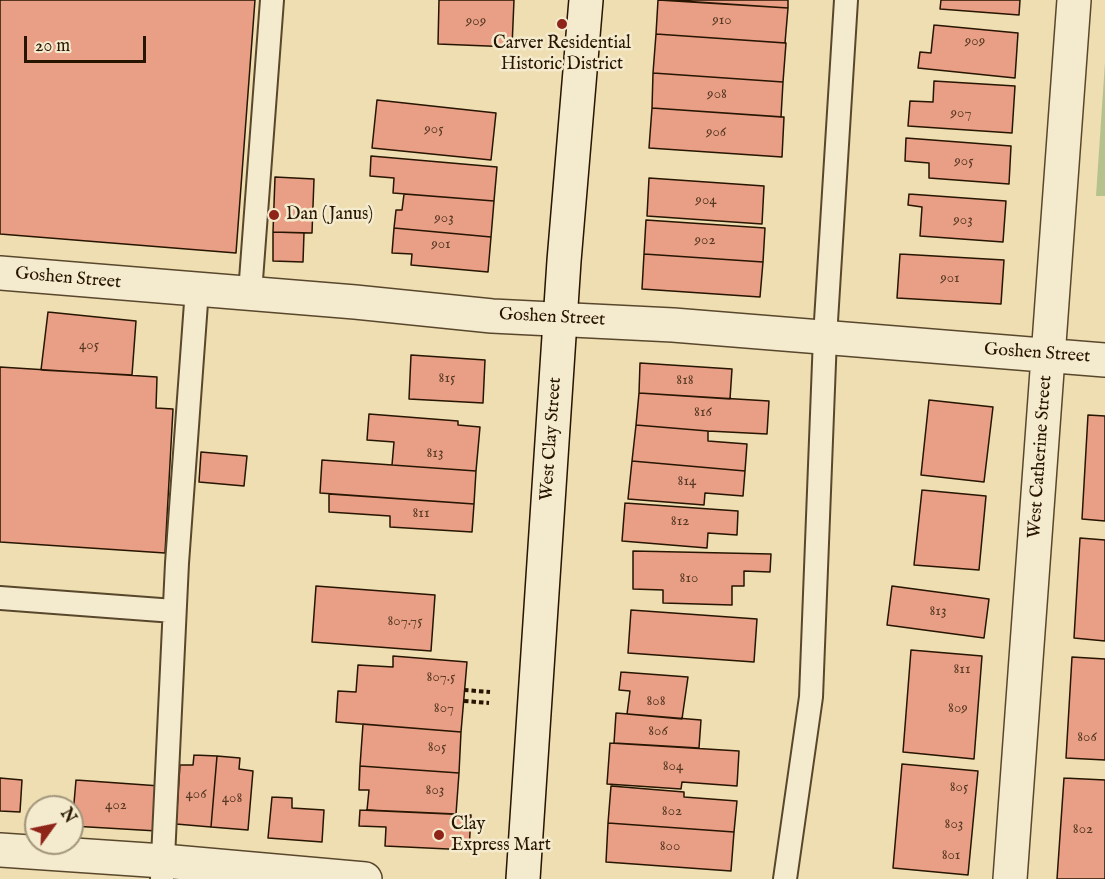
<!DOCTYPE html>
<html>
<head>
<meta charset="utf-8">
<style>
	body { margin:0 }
	#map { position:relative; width:1105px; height:879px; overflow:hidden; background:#eedeb2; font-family:"IM FELL English",serif }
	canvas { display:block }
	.north { position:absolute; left:24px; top:795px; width:60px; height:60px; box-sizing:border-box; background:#f4eacd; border:2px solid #a2957b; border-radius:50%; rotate:57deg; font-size:16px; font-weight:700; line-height:24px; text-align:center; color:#271500 }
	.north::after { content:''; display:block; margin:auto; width:21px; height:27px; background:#8f2418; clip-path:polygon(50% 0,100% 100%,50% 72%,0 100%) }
	.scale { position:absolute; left:24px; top:36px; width:122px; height:27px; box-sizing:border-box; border:3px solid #271500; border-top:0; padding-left:8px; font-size:18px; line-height:21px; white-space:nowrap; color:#271500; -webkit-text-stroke:4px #f4eacd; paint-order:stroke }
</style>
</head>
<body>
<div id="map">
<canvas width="1105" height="879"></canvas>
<div class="north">N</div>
<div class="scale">20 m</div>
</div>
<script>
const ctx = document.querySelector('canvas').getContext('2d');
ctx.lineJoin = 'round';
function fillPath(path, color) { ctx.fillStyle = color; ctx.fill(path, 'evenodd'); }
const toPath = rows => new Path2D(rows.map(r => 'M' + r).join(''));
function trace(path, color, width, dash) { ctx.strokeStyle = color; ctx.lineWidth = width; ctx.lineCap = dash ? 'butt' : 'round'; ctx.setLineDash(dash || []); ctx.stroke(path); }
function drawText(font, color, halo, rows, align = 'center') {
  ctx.font = font + ' "IM FELL English",serif'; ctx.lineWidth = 5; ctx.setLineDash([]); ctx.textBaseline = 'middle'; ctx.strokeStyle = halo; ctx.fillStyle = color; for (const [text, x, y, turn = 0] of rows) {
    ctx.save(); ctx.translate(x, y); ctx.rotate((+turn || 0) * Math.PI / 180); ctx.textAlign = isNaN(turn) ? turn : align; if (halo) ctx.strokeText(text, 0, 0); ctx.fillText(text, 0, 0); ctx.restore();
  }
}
const green = toPath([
	[1105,62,1105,196,1096,196]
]);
const building = toPath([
	[0,0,255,0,236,253,0,234,0,0],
	[439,0,514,0,512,47,438,44,439,0],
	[658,0,788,8,785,43,656,34,658,0],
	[667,0,788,0,788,8,667,0],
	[941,0,1020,0,1019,15,940,9,941,0],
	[934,25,1018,33,1015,78,918,68,920,52,931,53,934,25],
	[656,34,786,43,783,82,653,73,656,34],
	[653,73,783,82,781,117,652,108,653,73],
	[934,81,1015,86,1012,133,908,126,910,101,933,102,934,81],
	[377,100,496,113,491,160,372,148,377,100],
	[652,108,784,117,782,157,649,148,652,108],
	[906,138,1011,146,1009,184,929,178,929,163,905,161,906,138],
	[371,156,497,167,494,201,393,193,394,178,370,176,371,156],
	[275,177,314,179,312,233,273,232,275,177],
	[649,178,764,186,762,224,647,216,649,178],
	[404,194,494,201,491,237,394,228,396,210,402,210,404,194],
	[909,194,1006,201,1003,242,920,236,922,207,908,205,909,194],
	[646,220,765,228,763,262,644,254,646,220],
	[394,228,491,237,488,272,411,265,412,254,392,253,394,228],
	[273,232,304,233,303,262,273,261,273,232],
	[644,254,763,262,760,297,642,289,644,254],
	[900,254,1004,260,1001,304,897,298,900,254],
	[48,312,136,321,132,375,41,370,48,312],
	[411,355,485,360,483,403,409,399,411,355],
	[640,363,732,369,730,399,639,393,640,363],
	[0,367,157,377,156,408,173,409,165,553,0,542,0,367],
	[639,393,769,401,767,434,708,431,636,425,639,393],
	[929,400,993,407,984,482,921,475,929,400],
	[369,414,458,421,458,425,480,427,476,471,392,465,394,442,367,440,369,414],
	[1088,415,1105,416,1105,521,1082,519,1088,415],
	[636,425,708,431,708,441,747,444,745,471,632,461,636,425],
	[201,452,247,456,244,486,199,482,201,452],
	[322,460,476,471,474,504,320,493,322,460],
	[632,461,745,471,743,496,705,493,704,505,628,499,632,461],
	[922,490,986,496,979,570,914,565,922,490],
	[329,494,474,504,472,532,390,527,390,516,329,512,329,494],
	[625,503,738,511,737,535,708,533,707,548,622,541,625,503],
	[1080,538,1105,540,1105,641,1074,638,1080,538],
	[633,551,771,554,770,572,744,571,744,586,732,586,732,605,663,603,663,590,633,589,633,551],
	[316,586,435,595,431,651,312,642,316,586],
	[892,586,989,599,984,638,887,625,892,586],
	[631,610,757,619,754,662,628,653,631,610],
	[911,650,982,656,974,759,903,752,911,650],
	[393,656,467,662,461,732,336,722,338,691,356,692,358,665,393,667,393,656],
	[1072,657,1105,659,1105,760,1066,758,1072,657],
	[621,672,688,677,682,719,627,714,630,691,619,690,621,672],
	[616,713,701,720,699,748,614,743,616,713],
	[363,724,461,732,459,773,360,766,363,724],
	[610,743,739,751,737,786,682,782,681,789,607,784,610,743],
	[194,755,217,756,211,827,176,824,180,765,193,765,194,755],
	[217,756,240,758,239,769,253,771,248,830,211,827,217,756],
	[902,764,978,771,968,875,893,868,902,764],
	[360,766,459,773,456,814,367,810,369,790,359,790,360,766],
	[0,778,22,780,20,812,0,811,0,778],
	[1064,778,1105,780,1105,879,1057,879,1064,778],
	[76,780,160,786,157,831,72,826,76,780],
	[611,786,684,792,684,797,737,801,734,832,608,823,611,786],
	[272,797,292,798,292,808,324,810,322,842,268,838,272,797],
	[360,810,471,815,469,850,385,846,386,827,359,826,360,810],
	[608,823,734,832,731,871,606,862,608,823]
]);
const path = toPath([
	[464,690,490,692],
	[464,701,489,703]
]);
const lane = toPath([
	[250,293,272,0],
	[0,598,174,611],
	[162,879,177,563,197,289],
	[785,879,811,697,825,337,846,0]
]);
const street = toPath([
	[0,273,355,302,492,316,673,325,1105,360],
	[0,850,163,861,365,879],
	[1010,879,1074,0]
]);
const secondary = toPath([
	[523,879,564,261,586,0]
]);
const markers = [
	[562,24,6,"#8f2418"],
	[274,215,6,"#8f2418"],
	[439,835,6,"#8f2418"]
];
const numberNames = [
	["910",722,21],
	["909",476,22],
	["909",975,42],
	["908",717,95],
	["907",961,114],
	["905",434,130],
	["906",716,133],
	["905",964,162],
	["904",706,201],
	["903",444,219],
	["903",963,221],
	["902",705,241],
	["901",441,245],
	["901",950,279],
	["405",89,346],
	["815",447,379],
	["818",685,381],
	["816",703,413],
	["813",435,454],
	["814",687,482],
	["811",421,514],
	["812",680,522],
	["810",689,579],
	["813",938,612],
	["807.75",405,622],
	["811",962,670],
	["807.5",441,678],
	["808",656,702],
	["807",444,709],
	["809",958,709],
	["806",658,732],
	["806",1087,738],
	["805",437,748],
	["804",673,767],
	["805",959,788],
	["803",435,791],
	["406",196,795],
	["408",232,799],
	["402",116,806],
	["802",672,812],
	["803",954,825],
	["802",1083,830],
	["800",670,847],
	["801",951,856]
];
const poiNames = [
	["Carver Residential",562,44,"center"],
	["Historic District",562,65,"center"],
	["Dan (Janus)",286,215],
	["Clay",451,825],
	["Express Mart",451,846]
];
const streetNames = [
	["Goshen Street",68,279,5],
	["Goshen Street",552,318,3],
	["Goshen Street",1037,354,4],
	["West Clay Street",552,439,-86],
	["West Catherine Street",1041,457,-86]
];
fillPath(green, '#b6c28e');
fillPath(building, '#e89f86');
trace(building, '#271500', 1.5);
trace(lane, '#59472c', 26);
trace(street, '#59472c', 36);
trace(secondary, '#271500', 36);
trace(path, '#271500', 4, [4.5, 3]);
trace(lane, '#f4eacd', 22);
trace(street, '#f4eacd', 33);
trace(secondary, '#f4eacd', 33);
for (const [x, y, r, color] of markers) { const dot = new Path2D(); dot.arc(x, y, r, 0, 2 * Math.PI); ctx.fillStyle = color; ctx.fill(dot); trace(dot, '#f4eacd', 2); }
drawText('15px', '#573822', null, numberNames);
drawText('18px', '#271500', '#f4eacd', poiNames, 'left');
drawText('18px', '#271500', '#f4eacd', streetNames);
</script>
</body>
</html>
